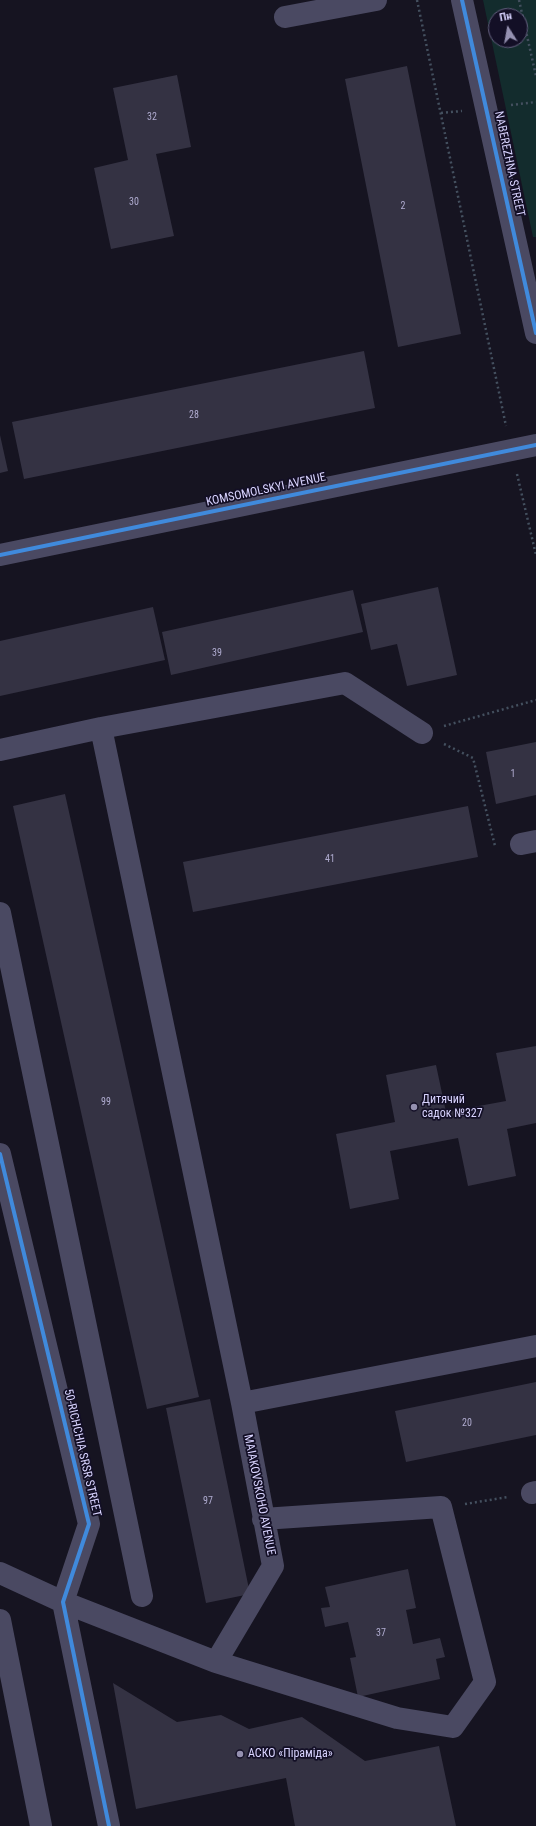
<!DOCTYPE html>
<html>
<head>
<meta charset="utf-8">
<style>
	body { margin:0 }
	#map { position:relative; width:536px; height:1826px; overflow:hidden; background:#161421; font-family:"Roboto Condensed",sans-serif }
	canvas { display:block }
	.north { position:absolute; left:488px; top:8px; width:40px; height:40px; box-sizing:border-box; background:#130f26; border:1px solid #625e7d; border-radius:50%; rotate:349deg; font-size:11px; font-weight:700; line-height:16px; text-align:center; color:#d9d4ff }
	.north::after { content:''; display:block; margin:auto; width:14px; height:18px; background:#9591b1; clip-path:polygon(50% 0,100% 100%,50% 72%,0 100%) }
</style>
</head>
<body>
<div id="map">
<canvas width="536" height="1826"></canvas>
<div class="north">Пн</div>
</div>
<script>
const ctx = document.querySelector('canvas').getContext('2d');
ctx.lineJoin = 'round';
function fillPath(path, color) { ctx.fillStyle = color; ctx.fill(path, 'evenodd'); }
const toPath = rows => new Path2D(rows.map(r => 'M' + r).join(''));
function trace(path, color, width, dash) { ctx.strokeStyle = color; ctx.lineWidth = width; ctx.lineCap = dash ? 'butt' : 'round'; ctx.setLineDash(dash || []); ctx.stroke(path); }
function drawText(font, color, halo, rows, align = 'center') {
  ctx.font = font + ' "Roboto Condensed",sans-serif'; ctx.lineWidth = 3.5; ctx.setLineDash([]); ctx.textBaseline = 'middle'; ctx.strokeStyle = halo; ctx.fillStyle = color; for (const [text, x, y, turn = 0] of rows) {
    ctx.save(); ctx.translate(x, y); ctx.rotate((+turn || 0) * Math.PI / 180); ctx.textAlign = isNaN(turn) ? turn : align; if (halo) ctx.strokeText(text, 0, 0); ctx.fillText(text, 0, 0); ctx.restore();
  }
}
const green = toPath([
	[483,0,536,0,536,237,533,237],
	[496,16,520,16,520,40,496,40]
]);
const building = toPath([
	[407,66,461,334,398,347,345,79],
	[177,75,191,147,156,154,174,236,111,249,94,168,128,160,113,88],
	[364,351,375,408,24,479,12,422],
	[0,435,8,471,0,473],
	[438,587,457,675,407,686,397,644,371,650,361,604],
	[353,590,363,632,171,675,162,632],
	[153,607,165,660,0,696,0,641],
	[536,742,536,795,496,804,486,752],
	[65,794,199,1397,147,1409,13,806],
	[468,806,478,857,193,912,183,862],
	[536,1046,536,1123,507,1129,516,1176,468,1186,458,1138,390,1151,399,1199,350,1209,336,1134,395,1122,386,1075,436,1065,446,1112,506,1101,496,1053],
	[536,1382,536,1435,406,1462,395,1411],
	[210,1399,250,1594,206,1603,166,1408],
	[408,1569,416,1608,406,1610,413,1644,440,1638,445,1657,436,1659,440,1679,358,1697,350,1658,356,1657,348,1622,325,1627,321,1608,330,1607,325,1587],
	[113,1683,177,1722,221,1715,249,1729,302,1717,365,1761,439,1746,456,1826,295,1826,286,1778,136,1809]
]);
const path = toPath([
	[417,0,506,426],
	[519,0,536,76],
	[511,105,536,102],
	[441,113,462,111],
	[517,474,536,555],
	[444,726,536,700],
	[444,744,473,758,495,846],
	[465,1504,508,1497]
]);
const minor = toPath([
	[462,0,536,333],
	[285,17,376,0],
	[0,555,536,445],
	[101,728,242,1403],
	[0,750,101,728,345,683,422,733],
	[521,844,536,841],
	[0,913,142,1596],
	[0,1154,89,1524,63,1602,109,1826],
	[532,1493,536,1492],
	[0,1573,63,1602,216,1662,273,1566,242,1403,536,1346],
	[0,1620,41,1826],
	[216,1662,397,1718,453,1727,485,1682,441,1507,263,1519]
]);
const cycleway = toPath([
	[462,0,536,333],
	[0,555,536,445],
	[0,1154,89,1524,63,1602,109,1826]
]);
const markers = [
	[414,1107,4,"#9591b1"],
	[240,1754,4,"#9591b1"]
];
const numberNames = [
	["32",152,117],
	["30",134,202],
	["2",403,206],
	["28",194,415],
	["39",217,653],
	["1",513,774],
	["41",330,859],
	["99",106,1102],
	["20",467,1423],
	["97",208,1501],
	["37",381,1633]
];
const streetNames = [
	["NABEREZHNA STREET",509,164,78],
	["KOMSOMOLSKYI AVENUE",266,490,-12],
	["50-RICHCHIA SRSR STREET",82,1453,77],
	["MAIAKOVSKOHO AVENUE",259,1495,79]
];
const poiNames = [
	["Дитячий",422,1100],
	["садок №327",422,1114],
	["АСКО «Піраміда»",248,1754]
];
fillPath(green, '#132c2d');
fillPath(building, '#343243');
trace(path, '#44505f', 2.5, [2, 3]);
trace(minor, '#4a4962', 22);
trace(cycleway, '#408adc', 4);
for (const [x, y, r, color] of markers) { const dot = new Path2D(); dot.arc(x, y, r, 0, 2 * Math.PI); ctx.fillStyle = color; ctx.fill(dot); trace(dot, '#130f26', 1.5); }
drawText('10px', '#b0acd0', null, numberNames);
drawText('12px', '#d9d4ff', '#130f26', streetNames);
drawText('12px', '#d9d4ff', '#130f26', poiNames, 'left');
</script>
</body>
</html>
